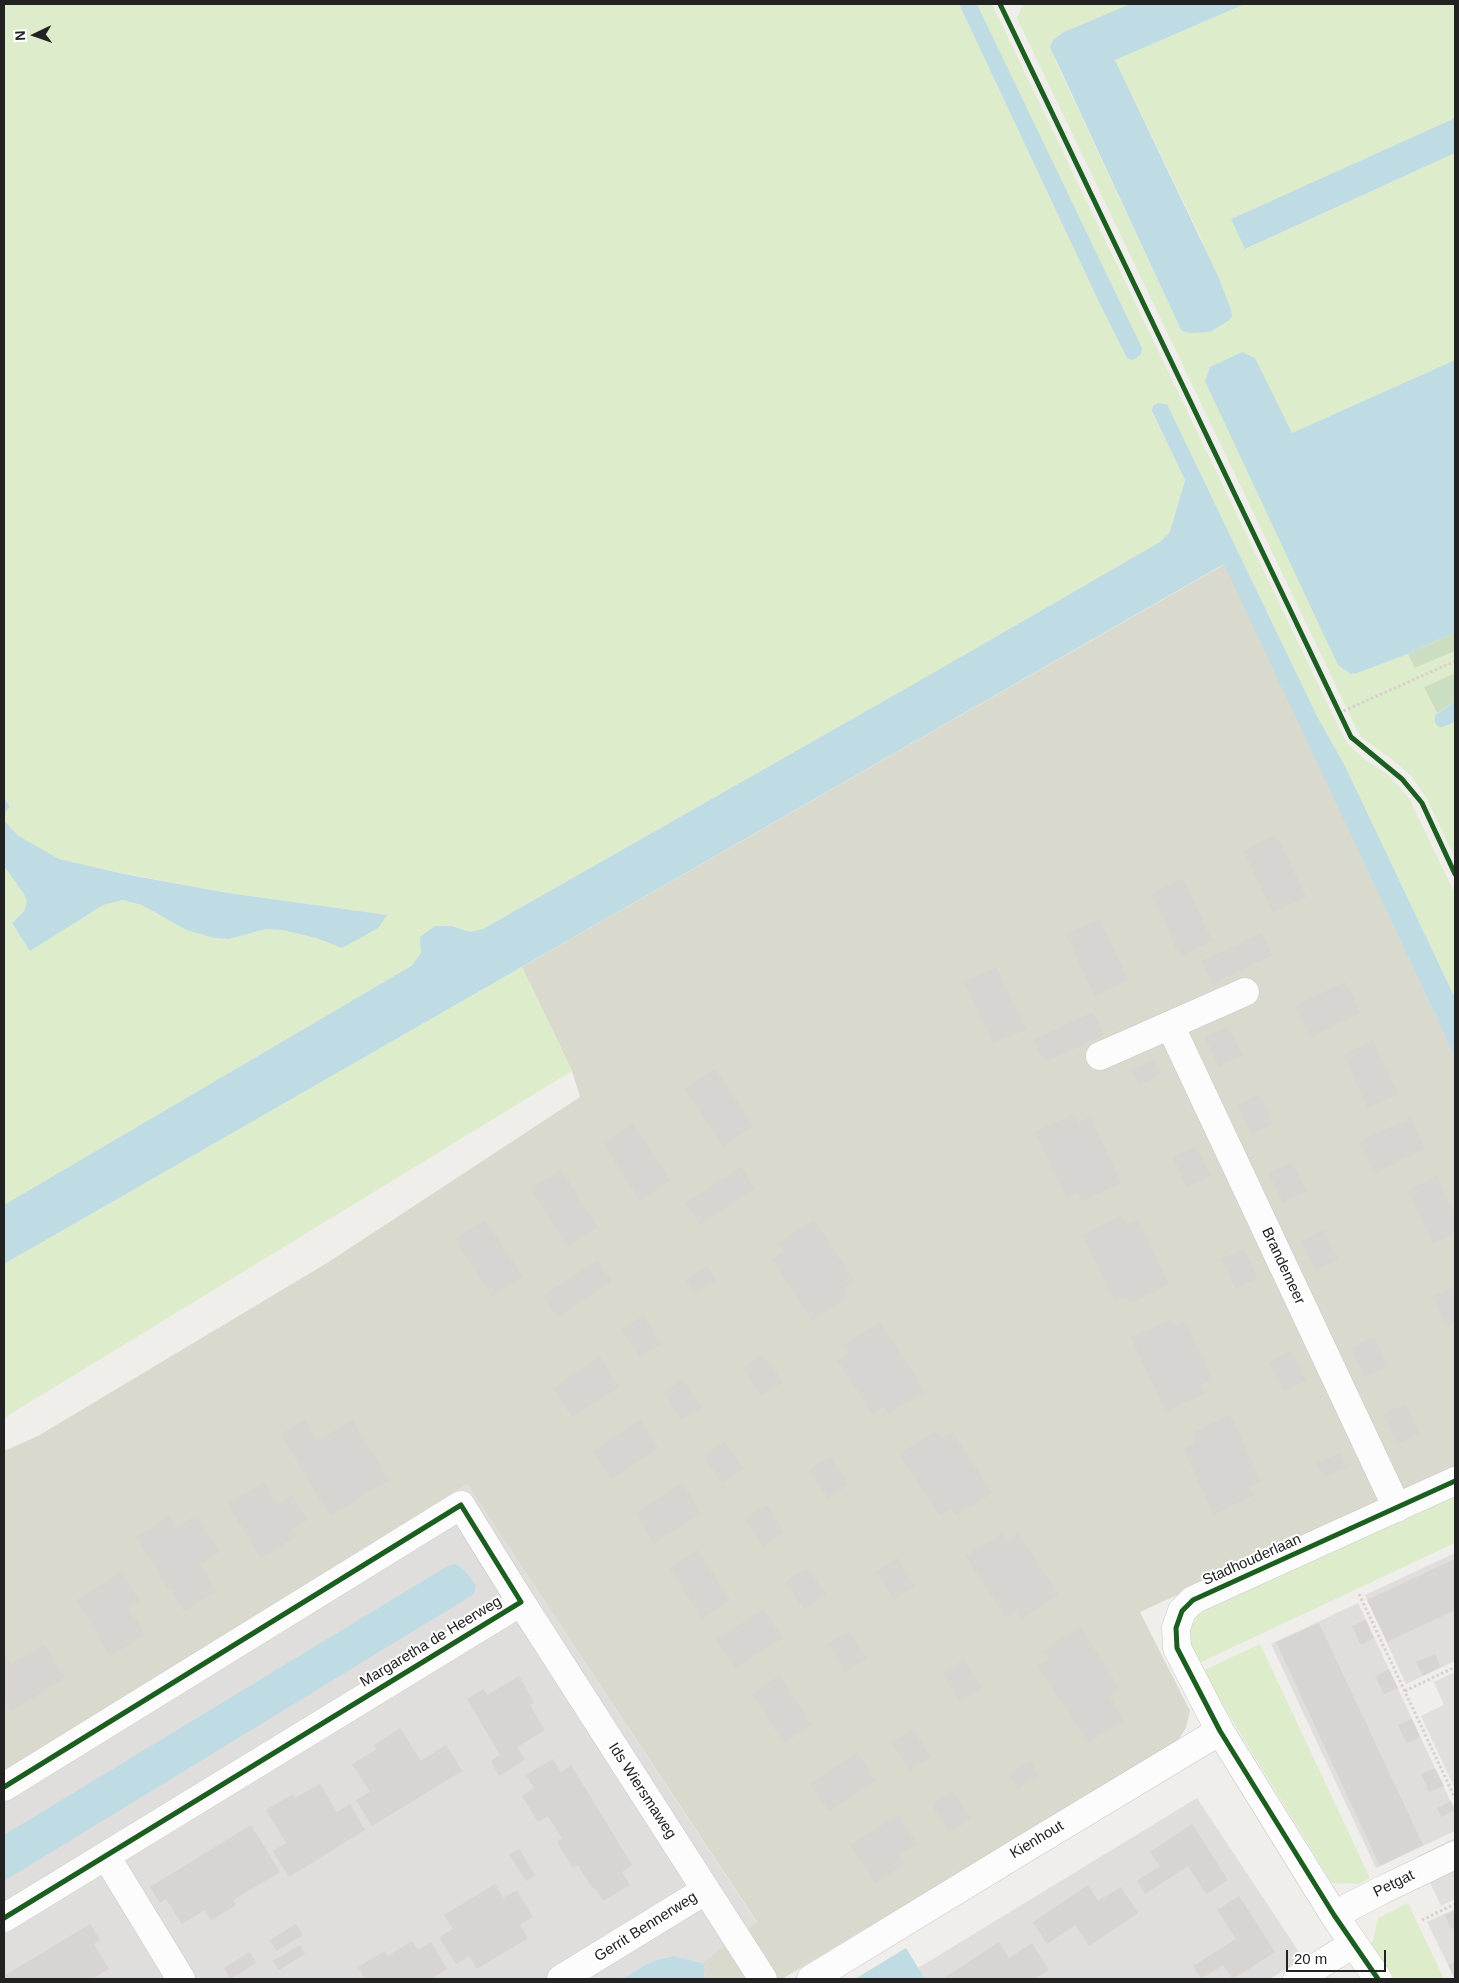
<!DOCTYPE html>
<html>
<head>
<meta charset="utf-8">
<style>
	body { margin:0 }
	#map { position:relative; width:1459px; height:1983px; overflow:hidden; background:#f0eeeb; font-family:Helvetica,sans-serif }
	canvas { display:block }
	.frame { position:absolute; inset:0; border:5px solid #222; pointer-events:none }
	.north { position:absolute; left:10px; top:10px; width:50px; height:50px; -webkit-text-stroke:4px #fff; paint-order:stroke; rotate:267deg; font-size:14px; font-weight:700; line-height:20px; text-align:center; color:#222 }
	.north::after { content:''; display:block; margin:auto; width:18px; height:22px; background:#222; clip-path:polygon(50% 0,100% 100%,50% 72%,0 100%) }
	.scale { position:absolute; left:1286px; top:1950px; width:100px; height:22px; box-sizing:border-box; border:2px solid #222; border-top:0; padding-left:6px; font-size:15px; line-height:18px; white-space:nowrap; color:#222; -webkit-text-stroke:4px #fff; paint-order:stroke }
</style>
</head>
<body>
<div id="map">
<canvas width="1459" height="1983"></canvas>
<div class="frame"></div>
<div class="north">N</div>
<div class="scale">20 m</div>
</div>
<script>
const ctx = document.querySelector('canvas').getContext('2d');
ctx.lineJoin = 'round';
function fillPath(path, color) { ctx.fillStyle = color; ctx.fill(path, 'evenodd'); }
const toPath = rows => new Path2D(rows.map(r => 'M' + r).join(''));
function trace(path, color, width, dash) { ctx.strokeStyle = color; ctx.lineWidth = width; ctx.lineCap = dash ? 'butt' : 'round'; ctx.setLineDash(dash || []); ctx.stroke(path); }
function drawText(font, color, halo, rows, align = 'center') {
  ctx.font = font + ' Helvetica,sans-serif'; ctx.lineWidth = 4; ctx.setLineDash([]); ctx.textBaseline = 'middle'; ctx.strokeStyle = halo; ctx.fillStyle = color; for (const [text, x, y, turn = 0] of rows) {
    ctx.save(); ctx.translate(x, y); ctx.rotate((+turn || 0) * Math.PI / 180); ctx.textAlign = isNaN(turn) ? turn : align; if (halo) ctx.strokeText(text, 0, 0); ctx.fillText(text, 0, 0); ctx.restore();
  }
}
const residential = toPath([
	[467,1484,757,1923,702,1963,673,1956,660,1959,643,1966,622,1979,4,1979,4,1774],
	[1455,1553,1455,1661,1406,1684,1365,1595],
	[1358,1603,1455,1811,1455,1831,1376,1868,1271,1644],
	[1197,1798,1303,1958,1270,1979,925,1979,918,1968],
	[1455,1909,1455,1979,1427,1922]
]);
const construction = toPath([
	[1225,564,1455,1057,1455,1467,1140,1612,1190,1711,1186,1728,1178,1740,782,1979,704,1979,705,1968,702,1963,757,1922,467,1484,4,1774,4,1451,38,1436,327,1263,580,1097,572,1071,522,967]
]);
const grass = toPath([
	[4,4,959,4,1098,300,1141,354,1141,348,977,4,992,4,1341,732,1348,744,1364,759,1387,774,1398,785,1410,800,1455,894,1455,998,1346,768,1317,716,1167,404,1163,403,1152,412,1185,480,1170,533,1160,542,926,677,483,929,470,932,452,926,421,953,411,966,4,1205,4,866,24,894,27,902,24,911,12,923,30,950,103,905,123,900,142,905,186,930,214,938,229,939,266,929,282,930,316,938,342,948,386,915,228,893,90,867,59,859,19,836,4,820,4,813,10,807,4,797],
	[1023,4,1130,4,1064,32,1055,60,1181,330,1210,332,1228,321,1201,238,1115,60,1245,4,1455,4,1455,118,1231,219,1246,249,1455,153,1455,360,1292,433,1254,358,1242,352,1210,367,1205,381,1357,673,1408,654,1416,668,1455,651,1455,673,1424,687,1437,713,1435,716,1443,727,1454,723,1455,725,1455,858,1426,797,1411,776,1393,760,1362,738,1357,730,1017,18],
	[522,967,572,1071,4,1418,4,1264],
	[1455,1496,1455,1543,1199,1663,1190,1646,1190,1632,1196,1616,1204,1611],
	[1260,1644,1370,1878,1358,1884,1332,1883,1202,1671],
	[1408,1903,1444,1979,1395,1979,1370,1943,1373,1941,1378,1918]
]);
const forest = toPath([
	[1455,632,1455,651,1415,668,1408,654],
	[1455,673,1455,702,1437,713,1424,687]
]);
const parking = toPath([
	[1455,1672,1455,1789,1421,1716,1444,1705,1434,1682],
	[1455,1838,1455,1899,1441,1906,1418,1856]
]);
const water = toPath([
	[959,4,977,4,1142,348,1141,354,1136,358,1132,360,1127,358,1098,300],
	[1130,4,1245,4,1115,60,1218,276,1231,310,1232,316,1228,321,1210,332,1188,333,1181,330,1050,47,1053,40,1064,32],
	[1455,118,1455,153,1245,249,1231,219],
	[1242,352,1255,358,1292,433,1455,360,1455,632,1408,654,1357,673,1351,674,1338,665,1205,381,1210,367],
	[1158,403,1167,404,1317,716,1346,768,1455,998,1455,1057,1224,564,4,1264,4,1205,411,966,421,953,420,937,435,926,452,926,470,932,483,929,926,677,1160,542,1170,532,1185,480,1152,411,1153,406],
	[1455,702,1455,722,1443,727,1439,727,1435,722,1435,715],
	[4,797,10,807,4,813,4,820,11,828,19,836,59,859,124,874,228,893,387,915,378,928,342,948,316,938,282,930,266,929,229,939,214,938,186,930,142,905,123,900,103,905,30,951,12,923,24,911,27,902,24,894,4,866],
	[455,1564,462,1568,470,1577,476,1586,474,1594,4,1881,4,1835,446,1567],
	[906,1948,925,1979,855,1979],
	[673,1956,702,1963,705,1968,704,1979,622,1979,643,1966,660,1959]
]);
const building = toPath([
	[1276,835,1306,897,1273,912,1244,851],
	[1183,879,1212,941,1180,956,1151,894],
	[1099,919,1128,980,1095,996,1066,934],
	[1261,933,1272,955,1213,983,1202,961],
	[997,967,1026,1029,993,1044,964,982],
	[1345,982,1361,1013,1310,1038,1295,1006],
	[1093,1012,1104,1035,1045,1062,1034,1040],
	[1228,1026,1242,1056,1219,1066,1205,1037],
	[1373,1040,1398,1094,1368,1108,1343,1055],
	[1154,1059,1161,1074,1139,1085,1132,1070],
	[715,1069,753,1126,723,1146,685,1089],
	[1260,1094,1273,1124,1251,1134,1237,1105],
	[1074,1114,1078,1123,1090,1117,1121,1183,1082,1201,1078,1193,1066,1198,1035,1132],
	[1410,1118,1425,1149,1374,1174,1359,1142],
	[633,1123,670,1180,640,1200,603,1143],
	[1196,1146,1210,1176,1187,1187,1173,1157],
	[1292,1162,1306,1192,1283,1202,1269,1173],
	[741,1167,754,1188,700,1224,686,1203],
	[561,1170,598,1227,568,1247,531,1189],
	[1437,1176,1455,1214,1455,1233,1433,1244,1407,1191],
	[1122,1216,1126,1225,1138,1219,1169,1285,1131,1303,1126,1295,1114,1301,1083,1235],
	[485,1220,522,1276,492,1296,455,1239],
	[814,1220,854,1281,843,1288,848,1296,812,1320,772,1259,783,1252,778,1243],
	[1324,1230,1338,1260,1315,1270,1301,1241],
	[1244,1249,1257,1278,1235,1289,1221,1259],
	[598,1260,611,1281,557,1317,543,1296],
	[707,1266,716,1280,694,1294,686,1280],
	[1455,1286,1455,1323,1446,1327,1432,1297],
	[643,1316,661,1344,640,1357,622,1330],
	[1171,1319,1174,1327,1186,1321,1213,1379,1201,1385,1205,1393,1166,1411,1131,1337],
	[880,1322,925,1391,889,1414,884,1406,873,1414,838,1361,849,1353,844,1345],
	[1374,1337,1388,1366,1365,1377,1351,1347],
	[1292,1351,1306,1381,1283,1391,1269,1362],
	[764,1355,782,1382,761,1396,743,1368],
	[600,1357,619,1387,572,1417,553,1388],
	[684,1379,702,1407,681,1420,663,1393],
	[1406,1404,1420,1433,1397,1444,1383,1414],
	[1230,1415,1261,1481,1249,1487,1254,1495,1214,1514,1183,1448,1195,1442,1192,1433],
	[305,1420,318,1441,352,1420,389,1480,330,1516,281,1434],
	[640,1420,658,1448,611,1479,593,1451],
	[936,1431,941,1439,952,1432,992,1493,956,1516,950,1508,940,1516,899,1454],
	[725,1442,743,1469,722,1483,704,1456],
	[1340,1453,1347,1468,1324,1478,1317,1463],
	[831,1456,849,1484,828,1498,810,1470],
	[264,1482,277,1505,292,1496,307,1520,292,1529,297,1536,261,1558,228,1504],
	[682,1483,701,1513,654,1543,635,1514],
	[767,1505,784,1532,763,1546,745,1519],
	[197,1515,219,1552,200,1564,216,1591,184,1611,171,1589,169,1590,137,1537,169,1517,176,1528],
	[1002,1533,1007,1541,1018,1533,1058,1595,1022,1618,1017,1610,1006,1617,966,1556],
	[697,1550,730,1600,702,1618,670,1568],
	[897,1558,915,1586,894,1599,876,1572],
	[1455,1559,1455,1610,1387,1642,1367,1600],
	[807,1568,826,1595,804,1609,786,1582],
	[122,1572,139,1601,128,1607,145,1635,110,1656,77,1600],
	[764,1609,782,1638,735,1669,716,1640],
	[1366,1620,1374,1638,1361,1645,1352,1626],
	[1319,1623,1423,1845,1380,1866,1276,1642],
	[1080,1627,1119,1688,1109,1696,1124,1720,1088,1743,1038,1666,1049,1659,1043,1651],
	[849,1631,866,1658,845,1672,828,1644],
	[44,1644,65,1678,11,1711,4,1698,4,1652,11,1664],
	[1435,1654,1441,1667,1423,1676,1416,1662],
	[963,1660,982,1687,960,1701,943,1674],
	[1389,1669,1398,1688,1384,1694,1375,1676],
	[519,1676,534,1703,530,1705,545,1730,517,1747,525,1760,499,1776,491,1761,500,1755,467,1699,483,1689,487,1695],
	[779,1676,812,1725,784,1743,752,1694],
	[1412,1719,1420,1737,1407,1743,1398,1725],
	[400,1728,421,1761,446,1745,462,1771,372,1826,356,1800,370,1792,352,1764,377,1749,374,1745],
	[913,1729,930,1757,910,1770,892,1743],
	[857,1753,876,1781,829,1811,810,1784],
	[553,1759,561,1772,571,1765,632,1865,622,1872,630,1885,603,1901,595,1888,593,1889,578,1865,573,1868,557,1842,562,1838,548,1816,538,1822,522,1796,534,1788,526,1775],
	[1030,1761,1038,1775,1018,1789,1009,1775],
	[1435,1768,1444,1786,1429,1792,1421,1774],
	[320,1784,337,1812,350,1804,365,1830,289,1877,273,1851,286,1843,266,1810,293,1794,295,1798],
	[953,1791,971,1819,950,1832,932,1805],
	[1451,1801,1455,1810,1441,1817,1437,1808],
	[898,1815,917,1844,900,1855,905,1863,875,1883,850,1845],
	[1192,1824,1228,1880,1206,1894,1188,1866,1145,1894,1137,1881,1160,1866,1150,1852],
	[251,1825,280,1872,233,1900,236,1905,211,1921,205,1910,182,1924,166,1899,160,1903,150,1887],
	[519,1849,535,1875,526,1881,509,1854],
	[495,1884,503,1898,517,1890,533,1917,520,1925,528,1938,477,1969,469,1956,456,1964,439,1937,453,1929,444,1915],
	[1088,1885,1098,1901,1121,1887,1138,1913,1089,1946,1075,1925,1047,1944,1033,1922],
	[1239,1896,1275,1952,1233,1979,1223,1965,1201,1979,1193,1966,1236,1939,1217,1910],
	[1454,1911,1455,1927,1451,1929,1445,1915],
	[90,1924,100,1940,94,1944,109,1969,92,1979,4,1979,4,1976],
	[296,1924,303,1935,276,1951,270,1940],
	[412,1941,418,1950,431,1942,447,1969,434,1977,436,1979,365,1979,358,1967,385,1951,388,1956],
	[999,1942,1009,1958,1032,1943,1049,1970,1034,1979,945,1979,944,1978],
	[300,1945,305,1954,279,1970,273,1961],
	[250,1952,256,1963,230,1979,224,1968],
	[1455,1962,1455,1979,1448,1965]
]);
const path = toPath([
	[1339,713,1455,661],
	[1359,1594,1455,1798],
	[1405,1691,1455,1667],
	[1422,1920,1455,1904]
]);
const minor = toPath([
	[1170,1025,1397,1508],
	[1100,1056,1245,992],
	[521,1602,763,1979],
	[4,1787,461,1505,521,1602,4,1918],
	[106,1856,181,1979],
	[1334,1915,1382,1890,1455,1855],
	[561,1979,706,1890],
	[811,1979,1024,1849,1220,1731],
	[1297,1979,1353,1944],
	[1378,1979,1334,1915,1220,1731,1177,1648,1176,1628,1182,1611,1193,1600,1455,1481]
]);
const cycleway = toPath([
	[1000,4,1351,737,1402,779,1422,803,1455,874],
	[4,1787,461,1505,521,1602,4,1918],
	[1378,1979,1334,1915,1220,1731,1177,1648,1176,1628,1182,1611,1193,1600,1455,1481]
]);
const streetNames = [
	["Brandemeer",1283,1266,65],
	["Stadhouderlaan",1252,1560,-24],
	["Margaretha de Heerweg",431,1642,-31],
	["Ids Wiersmaweg",642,1791,57],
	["Kienhout",1037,1840,-31],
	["Petgat",1394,1884,-26],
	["Gerrit Bennerweg",646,1927,-32]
];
fillPath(residential, '#dfdedc');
fillPath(construction, '#d9d9cd');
fillPath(grass, '#ddeccb');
fillPath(forest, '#cbdec1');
fillPath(parking, '#e0dfde');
fillPath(water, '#bfdbe3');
fillPath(building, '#d7d4d2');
trace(minor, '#c9c8c7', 29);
trace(path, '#dccecd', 3, [2.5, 2.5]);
trace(minor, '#fdfcfc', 28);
trace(cycleway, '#1b5e20', 5);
drawText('15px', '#222', '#fff', streetNames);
</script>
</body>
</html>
